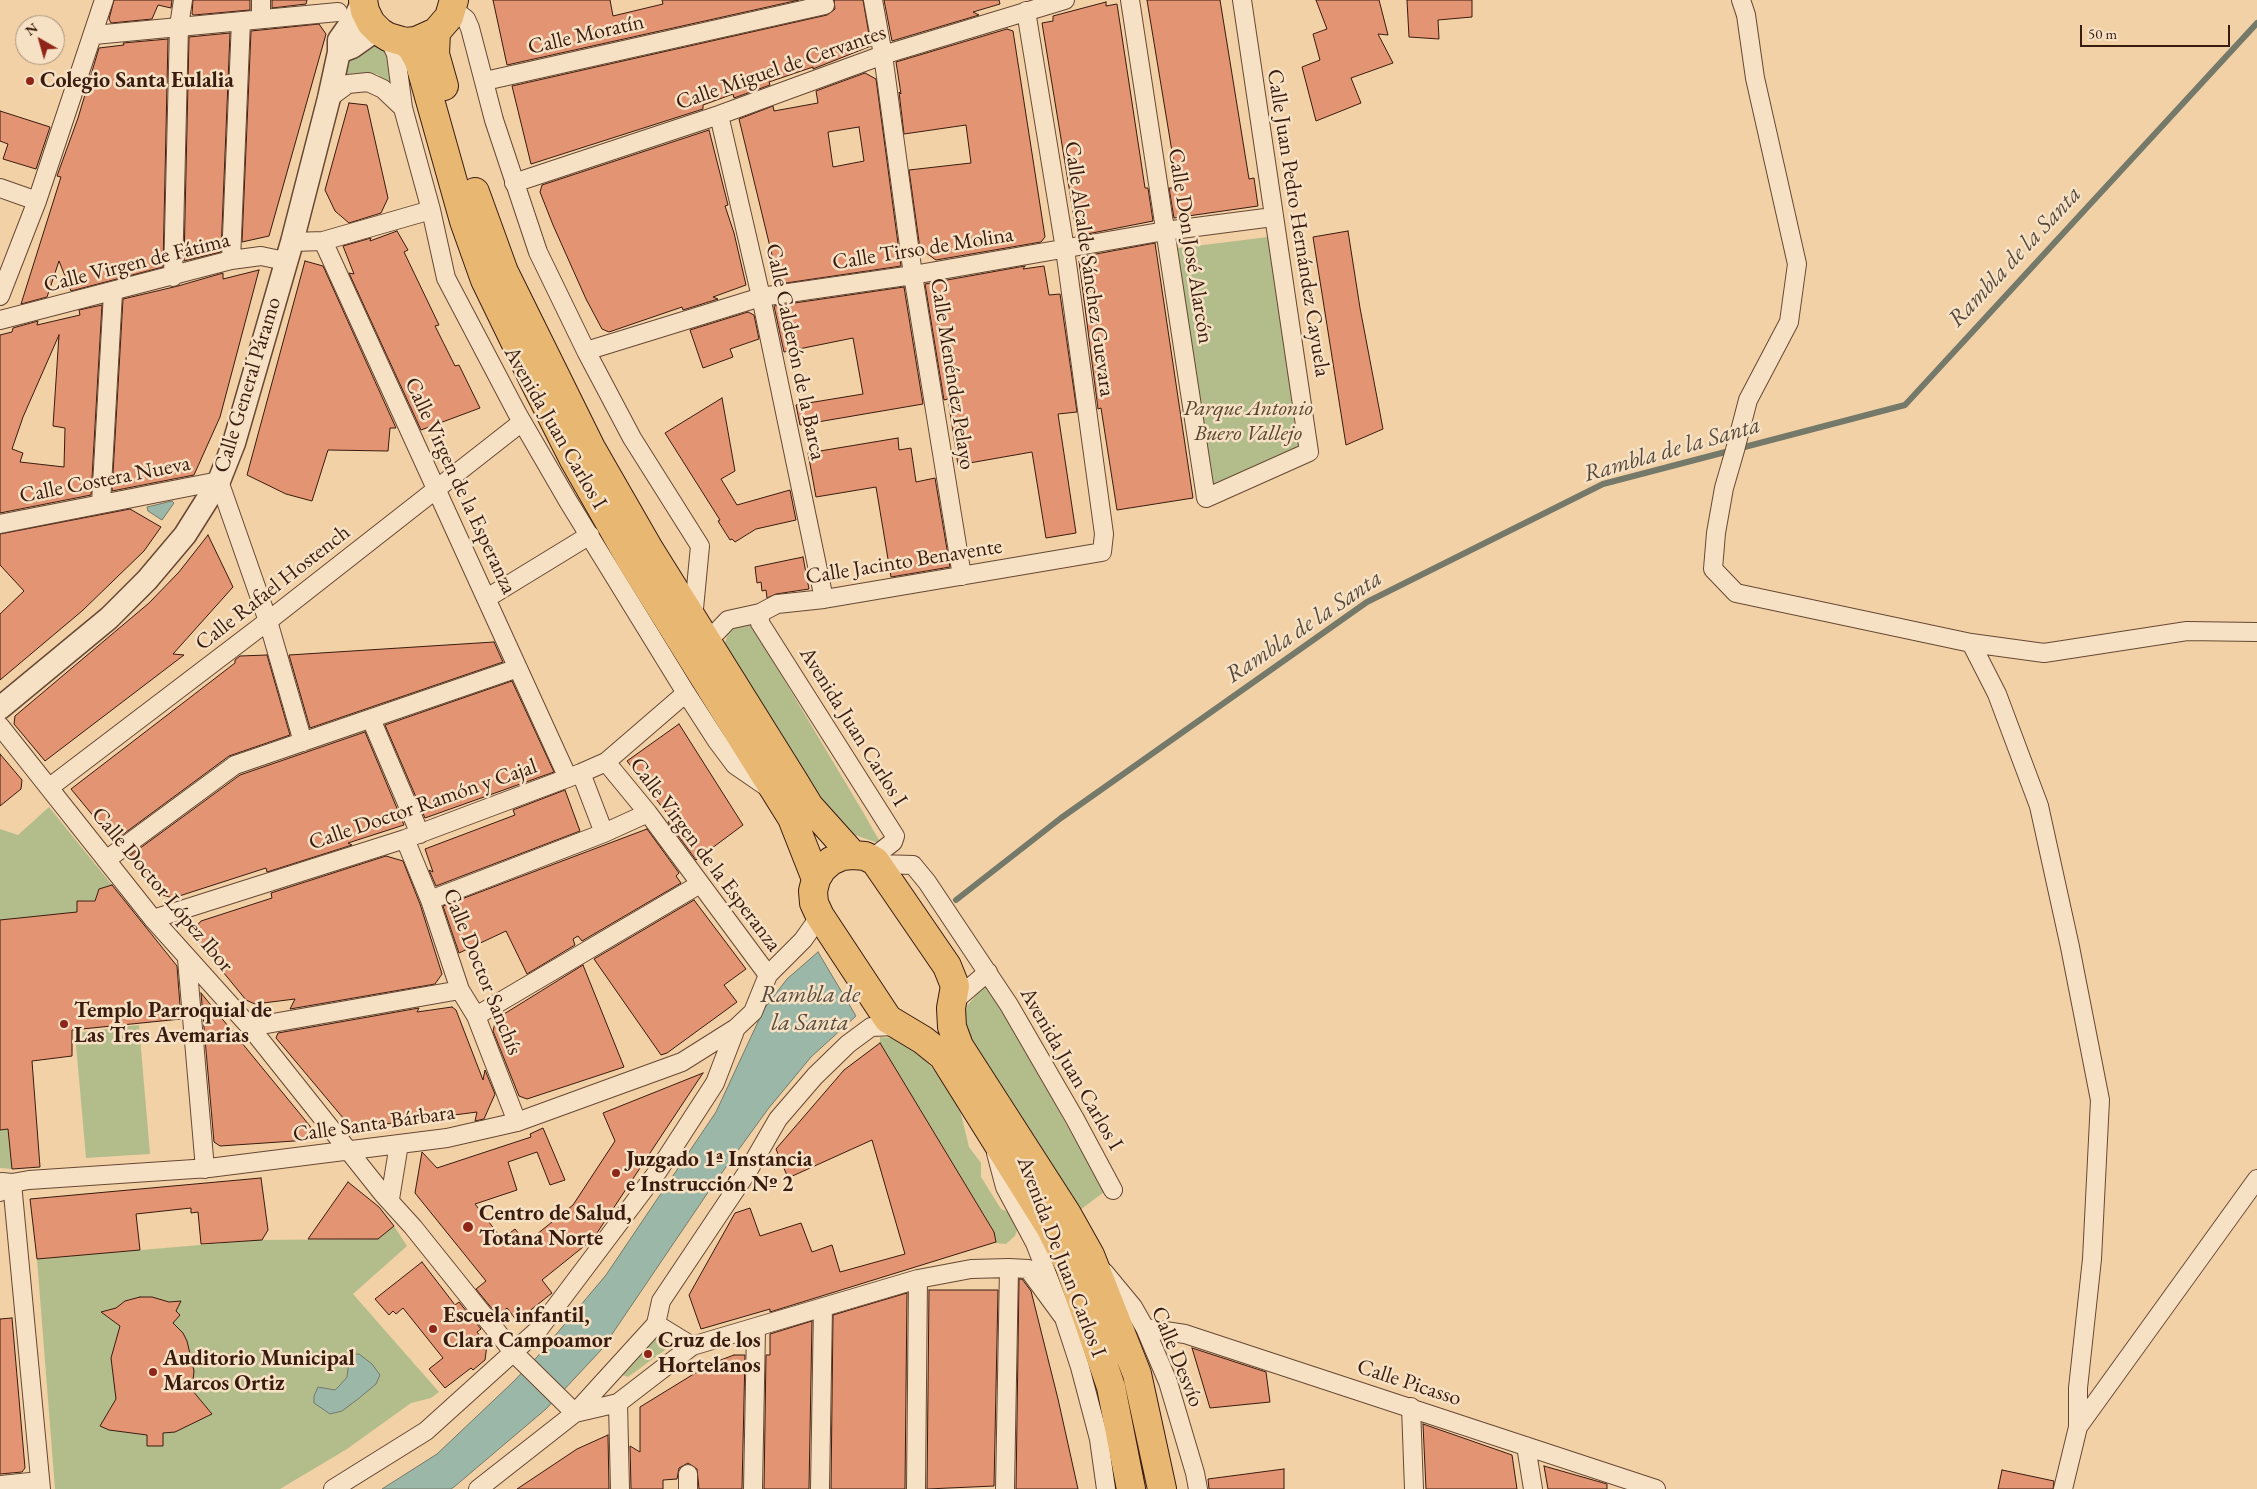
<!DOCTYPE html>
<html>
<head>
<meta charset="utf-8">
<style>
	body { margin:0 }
	#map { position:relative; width:2257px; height:1489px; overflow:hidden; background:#f1d1a5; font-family:"EB Garamond",serif }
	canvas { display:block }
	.north { position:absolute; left:15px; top:15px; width:50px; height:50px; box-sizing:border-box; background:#f6e1c4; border:1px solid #ab927c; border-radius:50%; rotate:322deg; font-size:14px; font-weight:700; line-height:20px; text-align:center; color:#3a1b0f }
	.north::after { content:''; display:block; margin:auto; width:18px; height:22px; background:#8f2418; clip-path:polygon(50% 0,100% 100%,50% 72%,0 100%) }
	.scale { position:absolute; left:2080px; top:25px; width:150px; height:22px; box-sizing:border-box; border:2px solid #3a1b0f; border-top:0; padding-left:6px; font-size:15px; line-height:18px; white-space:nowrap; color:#3a1b0f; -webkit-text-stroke:4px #f6e1c4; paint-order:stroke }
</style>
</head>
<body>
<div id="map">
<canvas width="2257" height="1489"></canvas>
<div class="north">N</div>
<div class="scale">50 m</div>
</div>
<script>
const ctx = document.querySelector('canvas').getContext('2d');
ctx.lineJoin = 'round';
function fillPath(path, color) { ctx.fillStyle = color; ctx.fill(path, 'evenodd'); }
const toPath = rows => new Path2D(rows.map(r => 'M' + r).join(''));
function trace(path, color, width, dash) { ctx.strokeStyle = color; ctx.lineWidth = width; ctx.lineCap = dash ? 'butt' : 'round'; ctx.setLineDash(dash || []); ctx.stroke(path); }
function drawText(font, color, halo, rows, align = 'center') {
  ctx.font = font + ' "EB Garamond",serif'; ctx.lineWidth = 5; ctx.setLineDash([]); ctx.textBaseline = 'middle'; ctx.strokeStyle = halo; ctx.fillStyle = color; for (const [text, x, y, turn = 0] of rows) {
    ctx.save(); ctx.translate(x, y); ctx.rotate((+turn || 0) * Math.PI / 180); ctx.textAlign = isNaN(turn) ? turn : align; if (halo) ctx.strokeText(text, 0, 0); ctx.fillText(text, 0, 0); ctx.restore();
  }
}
const green = toPath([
	[367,43,380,45,388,53,392,86,377,74,356,73,345,75,345,66,351,56],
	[1268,237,1303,451,1209,492,1171,249],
	[749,621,863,812,880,842,875,842,855,835,837,824,820,803,724,647,727,636,733,628],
	[49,807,112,885,99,889,95,900,77,901,77,912,0,920,0,829,18,835],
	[987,982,1104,1192,1080,1210,969,1042,964,1016,967,1006],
	[139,1025,150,1154,86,1158,75,1033],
	[880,1037,893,1038,920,1054,945,1083,959,1106,969,1147,981,1163,981,1177,1001,1209,1011,1213,1016,1224,1017,1230,1015,1236,1006,1244,994,1243,994,1232,880,1043],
	[8,1129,12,1169,0,1168,0,1130],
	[394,1226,407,1246,353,1294,439,1392,431,1398,411,1403,347,1449,280,1489,55,1489,37,1259,258,1240,377,1239],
	[658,1333,663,1334,669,1347,628,1377,622,1375]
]);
const water = toPath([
	[172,501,174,503,162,520,148,511,147,507,172,501],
	[818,952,856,1016,811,1057,768,1109,713,1185,602,1349,546,1409,454,1487,451,1489,382,1489,437,1454,513,1382,537,1357,606,1275,716,1112,764,1009,787,979,818,952],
	[354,1354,359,1354,372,1364,380,1375,376,1384,358,1399,342,1411,330,1414,314,1403,314,1396,318,1387,335,1390,340,1385,347,1377,349,1361,354,1354]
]);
const stream = toPath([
	[956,900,1061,818,1367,602,1603,484,1905,405,2257,23]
]);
const building = toPath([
	[114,0,172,0,171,8,158,5,152,19,111,23,109,19,114,0],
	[193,0,250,0,250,10,194,15,192,14,193,0],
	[272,0,307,0,306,4,272,8,272,0],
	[493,0,610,0,613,16,663,4,662,0,799,0,507,65,493,0],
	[834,0,863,0,871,46,813,69,813,67,769,82,770,85,734,98,733,94,703,105,703,109,531,164,512,86,827,15,835,9,834,0],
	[884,0,999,0,1000,4,973,12,979,15,892,41,884,0],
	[1147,0,1220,0,1249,179,1254,178,1258,206,1174,218,1169,188,1178,188,1147,0],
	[1316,0,1379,0,1388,35,1378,34,1393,63,1351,78,1361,103,1316,121,1302,67,1320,60,1313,34,1327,29,1316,0],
	[1407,0,1472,0,1472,17,1438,20,1439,39,1409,37,1407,0],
	[1106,2,1106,6,1117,4,1145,188,1148,188,1153,221,1077,236,1042,23,1053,21,1053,16,1106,2],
	[319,24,326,34,269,236,242,242,251,31,319,24],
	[1007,29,1013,31,1045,237,1041,242,936,260,920,249,909,170,971,163,966,125,904,134,899,92,901,94,896,62,1007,29],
	[230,33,221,252,184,261,189,37,230,33],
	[168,39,163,267,71,291,59,261,47,297,21,304,61,177,57,176,78,118,99,48,124,45,123,43,168,39],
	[865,73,876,79,901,266,779,284,739,119,773,106,774,111,818,103,816,91,865,73],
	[859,127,864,161,833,167,828,132,859,127],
	[349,103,367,105,388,198,381,213,349,223,335,211,325,190,349,103],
	[0,111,50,127,36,169,3,159,8,144,0,141,0,111],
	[709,130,728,205,725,206,734,233,746,285,713,297,718,299,683,310,682,307,609,332,602,329,586,299,553,225,540,192,542,185,709,130],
	[397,231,408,250,404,252,439,325,435,326,455,366,459,365,480,408,421,430,349,273,354,274,343,246,371,238,370,241,397,231],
	[1348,231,1360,308,1383,429,1346,445,1313,237,1348,231],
	[1155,243,1193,498,1117,510,1101,408,1098,409,1079,261,1081,260,1080,257,1155,243],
	[305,261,323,266,396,428,390,428,388,451,328,450,312,501,286,494,247,475,305,261],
	[1025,266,1023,269,1044,266,1049,295,1060,294,1077,412,1058,414,1076,533,1046,538,1032,452,958,465,948,399,944,400,925,284,1025,266],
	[259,270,220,417,194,475,112,491,123,299,178,286,223,273,223,279,259,270],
	[904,287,923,404,800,425,796,405,863,394,853,338,784,352,774,306,904,287],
	[102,305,91,495,0,513,0,335,12,332,13,328,38,321,37,325,80,315,79,310,102,305],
	[59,335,53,426,65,428,64,467,20,462,23,453,12,449,23,417,59,335],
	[748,312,754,315,759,339,730,349,733,357,703,368,690,330,748,312],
	[722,398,735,471,721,479,737,505,790,490,796,520,756,529,735,542,732,539,730,540,718,521,720,520,665,433,722,398],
	[898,438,899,450,911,448,916,482,935,478,950,567,891,577,876,487,816,497,808,453,898,438],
	[130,509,161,527,144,551,82,611,0,680,0,614,24,591,0,565,0,534,130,509],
	[208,535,233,587,173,654,184,655,45,761,14,724,15,716,149,603,179,572,208,535],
	[803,557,809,589,776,594,767,598,766,590,762,591,761,582,757,583,755,567,803,557],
	[494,642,503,662,310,728,289,655,494,642],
	[267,655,290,735,229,756,114,841,71,789,235,663,235,660,240,656,267,655],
	[512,681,554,772,425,818,385,725,512,681],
	[679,724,743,825,696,860,668,822,672,820,627,761,679,724],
	[365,732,404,825,348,843,352,845,267,872,266,868,173,898,159,894,128,857,240,775,365,732],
	[0,754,22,780,21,789,0,806,0,754],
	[565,790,580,831,436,886,429,870,433,872,425,849,515,815,513,810,565,790],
	[647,829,679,873,676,876,681,883,582,941,578,936,573,939,575,945,527,974,506,931,459,953,443,906,647,829],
	[386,856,403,861,420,904,442,974,435,984,290,1009,295,999,255,1004,246,1000,196,939,195,928,201,921,272,898,271,893,386,856],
	[112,885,177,966,181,1019,72,1030,72,1056,32,1061,40,1167,12,1169,8,1129,0,1130,0,920,77,912,77,901,95,901,99,889,112,885],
	[694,900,746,969,724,985,737,1002,667,1053,661,1055,594,959,694,900],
	[583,965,624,1067,527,1099,519,1096,493,1031,496,1019,583,965],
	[201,993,314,1131,309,1140,220,1146,214,1142,201,993],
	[452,1007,456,1010,483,1080,485,1070,495,1094,484,1119,475,1121,477,1112,362,1127,349,1125,276,1038,278,1033,419,1008,417,1012,452,1007],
	[880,1043,994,1232,996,1242,770,1312,770,1309,701,1329,689,1295,735,1213,750,1208,760,1236,801,1223,812,1252,832,1245,840,1272,905,1254,872,1140,788,1178,776,1149,844,1070,880,1043],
	[703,1073,593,1239,542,1280,552,1293,517,1321,507,1308,498,1316,476,1289,486,1281,415,1193,422,1152,437,1168,531,1137,530,1134,543,1128,565,1180,550,1185,537,1152,508,1162,517,1190,475,1204,502,1239,515,1229,526,1243,573,1205,615,1141,603,1113,703,1073],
	[261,1178,268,1230,262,1240,201,1244,198,1212,191,1213,191,1208,136,1214,140,1250,37,1259,30,1199,261,1178],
	[348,1182,379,1207,394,1226,378,1239,308,1239,348,1182],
	[422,1262,455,1305,459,1302,481,1329,477,1332,487,1345,485,1360,473,1370,471,1368,445,1388,429,1369,443,1358,403,1308,396,1314,393,1311,389,1315,375,1299,422,1262],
	[1019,1279,1022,1279,1031,1291,1058,1399,1078,1489,1016,1489,1019,1279],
	[929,1290,998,1290,994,1486,927,1489,929,1290],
	[907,1293,905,1489,831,1489,833,1315,907,1293],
	[140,1297,152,1297,169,1302,181,1301,176,1311,180,1315,173,1323,183,1333,187,1341,194,1371,192,1390,212,1414,175,1432,163,1433,163,1446,147,1446,147,1435,109,1430,100,1426,116,1399,111,1358,120,1326,101,1312,116,1308,125,1301,140,1297],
	[12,1318,25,1468,22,1472,0,1474,0,1319,12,1318],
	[812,1321,809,1489,764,1489,766,1355,770,1355,770,1334,812,1321],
	[1192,1348,1266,1372,1270,1402,1210,1408,1192,1348],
	[734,1355,745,1355,742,1489,699,1489,697,1469,688,1463,679,1468,677,1479,663,1480,663,1489,631,1489,630,1446,640,1452,640,1407,710,1364,734,1355],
	[1423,1424,1512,1455,1517,1489,1426,1489,1423,1424],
	[608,1435,609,1489,517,1489,577,1449,608,1435],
	[1544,1466,1607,1484,1607,1489,1548,1489,1544,1466],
	[1284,1469,1284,1489,1209,1489,1208,1479,1284,1469],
	[2002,1470,2054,1481,2053,1489,1998,1489,2002,1470]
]);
const minor = toPath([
	[261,0,261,19],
	[873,0,883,55,913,275,962,576],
	[1130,0,1206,498,1309,452,1242,0],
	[1741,0,1746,15,1755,78,1797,264,1789,322,1748,400,1735,450,1724,488,1716,533,1713,569,1736,593,1971,643,2044,653,2187,631,2257,632],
	[452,8,466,19,470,28,494,120,538,252,586,351,632,438,700,546,693,619],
	[94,35,338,12],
	[388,37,396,54,403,108,431,210,446,278,517,413,568,501,686,693,717,741,735,765,767,787],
	[485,81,825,5],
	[329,98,348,84,368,82,383,89,403,108],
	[719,115,761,297,824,599],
	[514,183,719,115,883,55,1065,0],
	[0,188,37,201],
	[323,241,431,210],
	[292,242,323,241,568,778],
	[231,260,241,21],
	[173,277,179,26,183,0],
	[0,296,37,201,104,0],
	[0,320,231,260,261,256,285,261],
	[586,351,761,297,913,275,1165,231,1273,217],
	[101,503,113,293],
	[0,524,219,481,268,621,303,742],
	[487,598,590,535],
	[760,613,760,623,895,836,893,842,871,859],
	[707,642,728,620,760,613,777,604,824,599,1102,552,1104,534,1065,249,1026,11],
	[1971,643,1997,694,2039,806,2070,947,2100,1100,2092,1259,2078,1388,2078,1427,2063,1489],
	[371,719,420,834],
	[0,726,153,919,250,1027,383,1194,413,1227,514,1353,575,1413],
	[606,762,648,813,768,975],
	[581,773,604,833],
	[50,787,268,621,522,422],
	[405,839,430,900,460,990,476,1016,517,1122],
	[106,860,235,765,518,668],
	[878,864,913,865,927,882,1009,1005,1075,1119,1113,1190],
	[430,900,604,833,648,813],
	[153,919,405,839,581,773,606,762,686,693],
	[187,959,205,1169],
	[953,1002,988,972],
	[476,1016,700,884],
	[250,1027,460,990],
	[996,1153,1005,1187,1035,1243,1064,1318,1080,1367,1099,1439,1106,1489],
	[2,1182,12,1183,41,1489],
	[0,1192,12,1183,29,1180,209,1168,447,1138,517,1122,682,1062,736,1028],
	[390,1199,399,1144],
	[1104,1272,1133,1307,1145,1328,1168,1382,1195,1473,1198,1489],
	[656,1324,692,1346,918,1279,971,1269,1009,1268,1028,1269,1064,1318],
	[1145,1328,1185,1334,1656,1489],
	[618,1403,620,1489],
	[1411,1407,1414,1489],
	[575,1413,618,1403,692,1346],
	[2078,1427,2257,1179],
	[1526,1446,1533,1489],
	[688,1474,688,1489],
	[0,1485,40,1481],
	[333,1489,426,1431,539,1329,658,1171,715,1083,736,1028,753,1012,768,975,803,940,820,916],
	[478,1489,575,1413,656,1324,661,1301,748,1171,778,1119,815,1076,848,1044,871,1027,896,1026],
	[753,1489,756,1328],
	[820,1489,823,1307],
	[916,1489,918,1279],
	[1005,1489,1009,1268]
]);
const tertiary = toPath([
	[339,52,352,47,369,35,380,32],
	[0,708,109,618,147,580,185,535,219,481,234,443,292,242,329,98,339,52,339,40,356,16,363,0]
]);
const primary = toPath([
	[363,0,365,11,371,23,380,32,388,37,405,42,416,41,436,32,449,17,454,0],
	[436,32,435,54,444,86],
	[405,42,412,48,419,61,464,221,485,280,534,381,573,458,631,560,792,818,816,879],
	[475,192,504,272,591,448,649,549,795,783,809,806,853,855],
	[1131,1489,1111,1387,1069,1265,1050,1227,943,1056,923,1040,888,1019,820,916,814,903,813,891,816,879,822,869,831,861,842,856,853,855,865,856,875,861,947,966,955,986,951,1008,952,1027,959,1046,1067,1214,1090,1255,1137,1374,1162,1489]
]);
const markers = [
	[30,81,5,"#8f2418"],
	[64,1024,5,"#8f2418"],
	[616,1173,5,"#8f2418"],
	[468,1227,6,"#8f2418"],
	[433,1329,5,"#8f2418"],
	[648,1354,5,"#8f2418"],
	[153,1372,5,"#8f2418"]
];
const streetNames = [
	["Calle Moratín",586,35,-13],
	["Calle Miguel de Cervantes",781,68,-19],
	["Calle Juan Pedro Hernández Cayuela",1298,223,81],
	["Calle Don José Alarcón",1190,246,81],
	["Calle Tirso de Molina",923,249,-9],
	["Calle Virgen de Fátima",137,263,-14],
	["Calle Alcalde Sánchez Guevara",1089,269,82],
	["Calle Calderón de la Barca",795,352,78],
	["Calle Menéndez Pelayo",952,374,81],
	["Calle General Páramo",248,385,-73],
	["Avenida Juan Carlos I",555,428,60],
	["Calle Costera Nueva",105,480,-11],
	["Calle Virgen de la Esperanza",460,486,65],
	["Calle Jacinto Benavente",904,562,-9],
	["Calle Rafael Hostench",273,588,-38],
	["Avenida Juan Carlos I",853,727,58],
	["Calle Doctor Ramón y Cajal",423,805,-19],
	["Calle Virgen de la Esperanza",705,855,53],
	["Calle Doctor López Ibor",162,890,50],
	["Calle Doctor Sanchís",482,972,68],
	["Avenida Juan Carlos I",1071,1069,60],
	["Calle Santa Bárbara",374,1124,-8],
	["Avenida De Juan Carlos I",1061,1257,69],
	["Calle Desvío",1177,1357,68],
	["Calle Picasso",1409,1383,18]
];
const poiNames = [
	["Colegio Santa Eulalia",40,81],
	["Templo Parroquial de",74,1011],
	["Las Tres Avemarias",74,1036],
	["Juzgado 1ª Instancia",626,1160],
	["e Instrucción Nº 2",626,1185],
	["Centro de Salud,",479,1214],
	["Totana Norte",479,1239],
	["Escuela infantil,",443,1316],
	["Clara Campoamor",443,1341],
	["Cruz de los",658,1341],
	["Hortelanos",658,1366],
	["Auditorio Municipal",163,1359],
	["Marcos Ortiz",163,1384]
];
const parkNames = [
	["Parque Antonio",1248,409],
	["Buero Vallejo",1248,434]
];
const waterNames = [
	["Rambla de la Santa",2015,257,-47],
	["Rambla de la Santa",1672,450,-16],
	["Rambla de la Santa",1304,627,-34],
	["Rambla de",810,995],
	["la Santa",810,1023]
];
fillPath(green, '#b3bd8c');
fillPath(water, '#9bb7a7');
trace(water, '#74796a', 1);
trace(stream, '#74796a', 6);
fillPath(building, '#e29473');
trace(building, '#3a1b0f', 1);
trace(minor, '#684834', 20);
trace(tertiary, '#684834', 25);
trace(primary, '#3a1b0f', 30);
trace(minor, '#f6e1c4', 18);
trace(tertiary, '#f6e1c4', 22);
trace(primary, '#e8b872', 28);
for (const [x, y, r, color] of markers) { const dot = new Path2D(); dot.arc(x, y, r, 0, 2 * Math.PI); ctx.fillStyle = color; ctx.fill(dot); trace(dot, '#f6e1c4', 2); }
drawText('22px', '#3a1b0f', '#f6e1c4', streetNames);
drawText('bold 22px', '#3a1b0f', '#f6e1c4', poiNames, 'left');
drawText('italic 22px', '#58442e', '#f6e1c4', parkNames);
drawText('italic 24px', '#574a3d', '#f6e1c4', waterNames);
</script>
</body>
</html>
